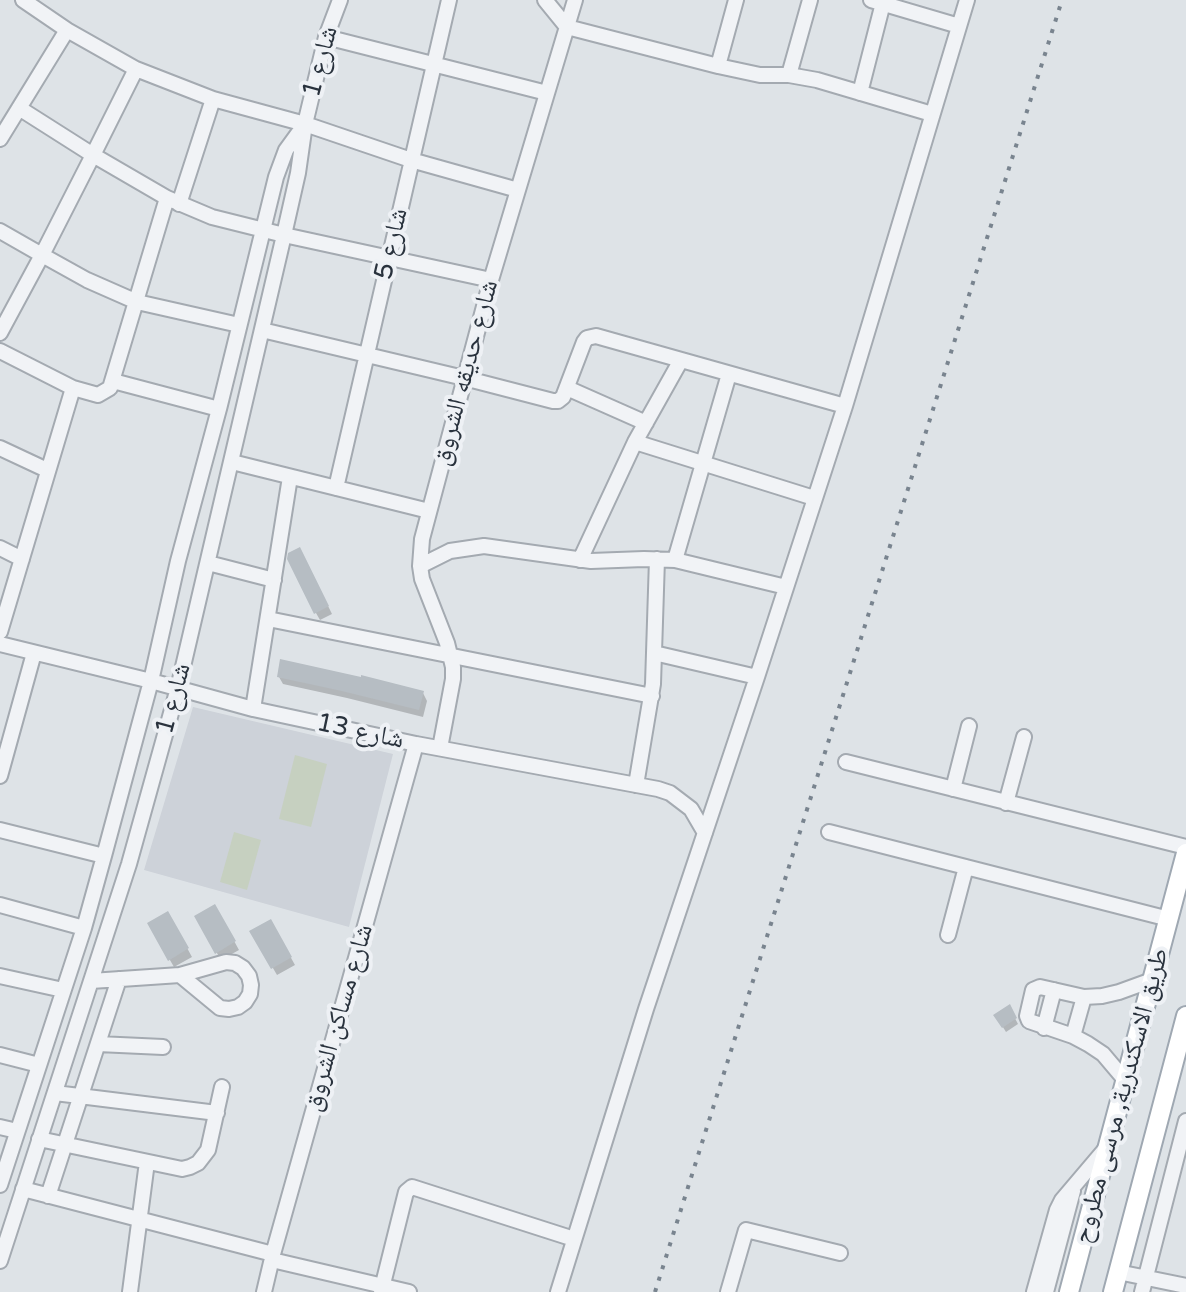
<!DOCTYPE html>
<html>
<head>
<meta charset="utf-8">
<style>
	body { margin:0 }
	canvas { display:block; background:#dee3e7 }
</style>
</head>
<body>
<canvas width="1186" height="1292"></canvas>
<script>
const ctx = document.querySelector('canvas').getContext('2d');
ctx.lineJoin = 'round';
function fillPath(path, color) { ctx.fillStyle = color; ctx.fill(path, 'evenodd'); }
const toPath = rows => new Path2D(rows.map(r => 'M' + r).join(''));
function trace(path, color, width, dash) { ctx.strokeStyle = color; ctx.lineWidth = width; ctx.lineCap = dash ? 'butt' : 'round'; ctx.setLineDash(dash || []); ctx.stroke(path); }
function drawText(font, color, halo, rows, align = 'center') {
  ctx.font = font + ' "Varela Round","Noto Naskh Arabic",sans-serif'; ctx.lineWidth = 8; ctx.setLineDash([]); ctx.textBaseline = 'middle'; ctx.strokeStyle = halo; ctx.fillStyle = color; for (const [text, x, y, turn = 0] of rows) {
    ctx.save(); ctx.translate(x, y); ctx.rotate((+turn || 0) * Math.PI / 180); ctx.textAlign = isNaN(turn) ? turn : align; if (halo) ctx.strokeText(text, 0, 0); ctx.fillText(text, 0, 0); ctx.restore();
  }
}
const built = toPath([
	[193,707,393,754,349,927,144,870]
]);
const green = toPath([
	[295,755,327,764,311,827,279,819],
	[234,832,261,840,247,890,220,882]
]);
const shadow = toPath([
	[304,557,332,614,320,620,316,613],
	[279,677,423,693,427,701,423,717,347,698,283,684],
	[215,906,239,950,221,960,196,917],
	[168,913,192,957,174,967,149,924],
	[271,922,295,965,277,975,252,932],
	[1009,1007,1018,1024,1006,1032,996,1016]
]);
const building = toPath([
	[300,547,329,606,314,614,287,559,288,553],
	[280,659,361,677,361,675,424,691,419,710,342,691,277,677],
	[215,904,236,941,215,954,194,916],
	[168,911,189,948,168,961,147,923],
	[271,919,292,957,271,969,249,931],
	[1010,1004,1017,1018,1002,1028,993,1015]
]);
const minor = toPath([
	[23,0,67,30,136,69,213,99,305,124,411,160,518,190],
	[545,0,567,27,718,66,760,75,789,75,817,80,932,114],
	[871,0,959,26],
	[326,37,547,93],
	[718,66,736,0],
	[789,75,810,0],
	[860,93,883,3],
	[19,108,93,155,136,69],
	[0,139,67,30],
	[179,204,213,99],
	[0,231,42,255,93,155,167,198,212,217,284,235,491,280],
	[262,330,464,378,553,401,558,401,563,397,584,342,587,338,596,336,845,406],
	[0,333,42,255,87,280,137,302,239,325],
	[0,351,73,388,98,395,110,388,167,198],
	[113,381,219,409],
	[567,388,646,423],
	[635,442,814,498],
	[0,448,47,470],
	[232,462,429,511],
	[336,488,449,0],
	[0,548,22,559],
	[580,560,635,442,681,360],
	[675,560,729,374],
	[208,563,274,580],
	[420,566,450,551,484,546,591,561,644,559,675,560,786,587],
	[268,619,652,696],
	[0,632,73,388],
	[0,644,151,681,253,709,416,744,658,789,670,793,691,809,705,833],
	[654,653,757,677],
	[253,709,290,477],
	[440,748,453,679,453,667,447,643,422,579,420,566,422,539,491,280,575,0],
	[846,762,1186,847],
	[0,776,34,653],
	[636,785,653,684,657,559],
	[953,789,969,726],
	[1006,803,1024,737],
	[0,830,104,856],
	[829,832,1169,919],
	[0,905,84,928],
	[948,935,966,867],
	[226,962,235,963,243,968,249,976,251,985,250,994,245,1002,238,1007,229,1009,220,1008,180,975,226,962],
	[0,976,63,990],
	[91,981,180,975],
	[1044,1028,1054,990],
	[1073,1036,1084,997],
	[98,1044,163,1047],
	[0,1055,39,1065],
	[1125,1080,1103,1054,1088,1044,1073,1036,1029,1021,1027,1016,1033,990,1040,987,1084,997,1102,996,1119,992,1152,980],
	[55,1093,217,1113],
	[0,1127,17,1131],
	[39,1139,182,1169,190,1167,198,1163,208,1150,222,1087],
	[0,1185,84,928,104,856,151,681,178,561,219,409,276,177,286,150,302,128],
	[23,1189,273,1254],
	[48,1196,119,979],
	[272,1260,409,1292],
	[0,1261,129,864,178,688,284,235,298,173,305,124,326,37,340,0],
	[1118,1272,1186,1286],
	[130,1292,147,1162],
	[264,1292,273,1254,416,744],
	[381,1292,406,1192,412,1187,574,1239],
	[558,1292,646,1009,757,677,845,406,967,0],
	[728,1292,746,1230,840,1253],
	[1034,1292,1057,1210,1062,1200,1107,1147],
	[1046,1292,1073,1191],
	[1142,1292,1186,1121]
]);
const major = toPath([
	[1069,1292,1186,853],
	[1113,1292,1186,1016]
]);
const rail = toPath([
	[655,1292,1062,0]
]);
const streetNames = [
	["شارع 1",321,62,-75],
	["شارع 5",392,244,-77],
	["شارع حديقه الشروق",466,373,-75],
	["شارع 1",174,699,-75],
	["شارع 13",360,732,12],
	["شارع مساكن الشروق",339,1018,-74],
	["طريق الاسكندرية, مرسى مطروح",1122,1096,-75]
];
fillPath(built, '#cdd2d9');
fillPath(green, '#c6d0c0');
fillPath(shadow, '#0003');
fillPath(building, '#b6bdc3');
trace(minor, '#a4aab1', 18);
trace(major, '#9fa8b2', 22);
trace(minor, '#f1f3f6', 14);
trace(major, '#fff', 18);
trace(rail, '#79848f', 4, [4, 8]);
drawText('26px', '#29323d', '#eef1f5', streetNames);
</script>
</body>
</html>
